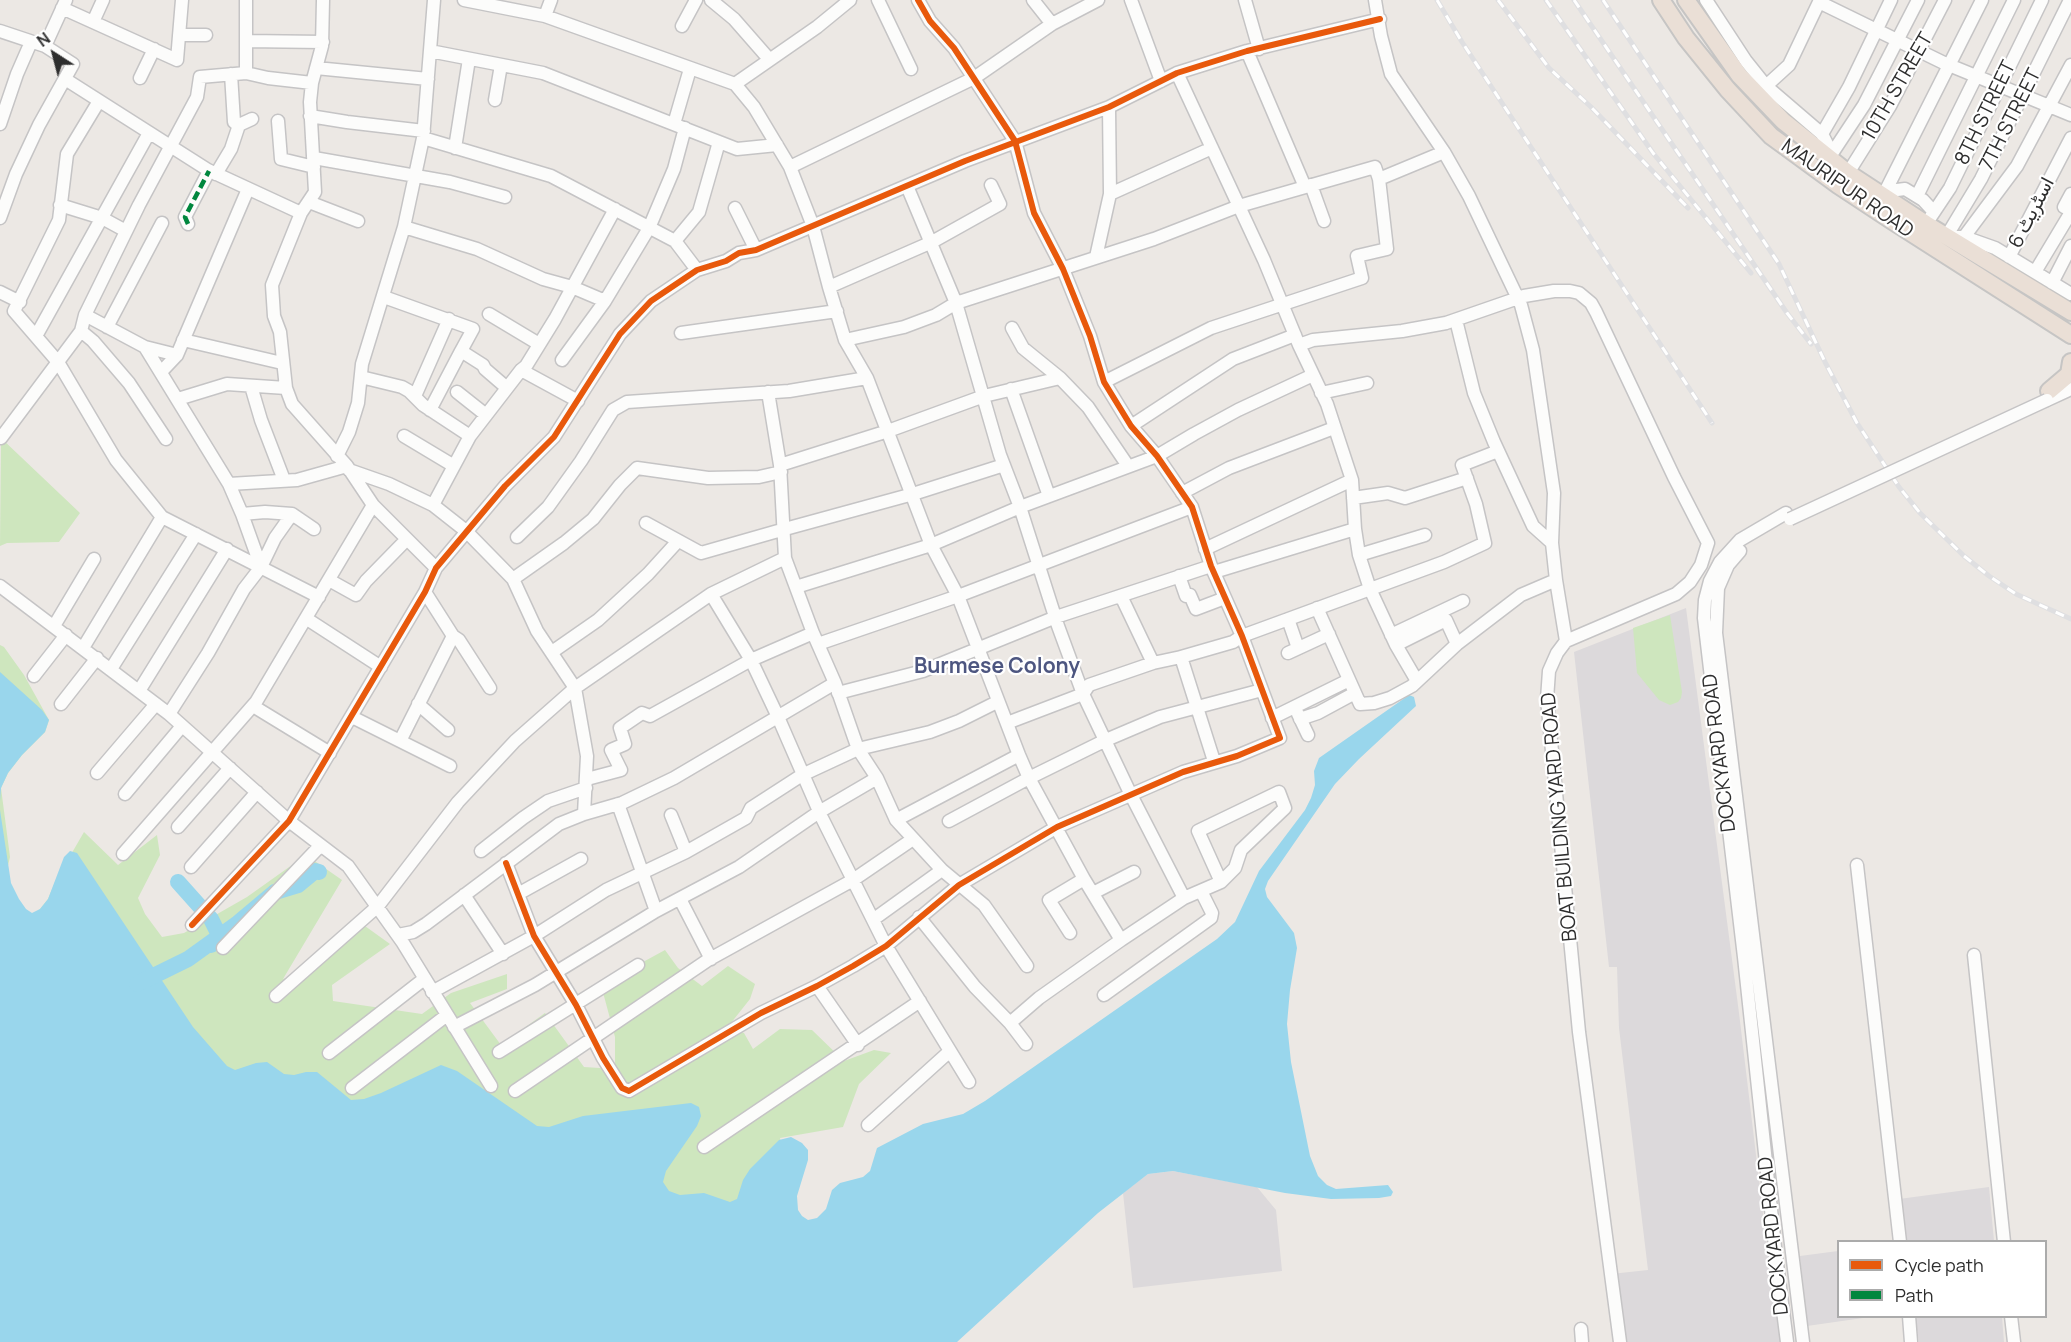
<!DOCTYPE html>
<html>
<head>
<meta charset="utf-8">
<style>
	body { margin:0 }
	#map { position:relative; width:2071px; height:1342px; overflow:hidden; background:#ece8e4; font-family:Manrope,sans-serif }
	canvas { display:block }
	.legend { position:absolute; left:1837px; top:1240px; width:210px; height:78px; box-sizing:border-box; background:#fff; border:2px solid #ababab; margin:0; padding:8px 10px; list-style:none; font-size:18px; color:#2e2e2e }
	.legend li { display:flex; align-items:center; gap:12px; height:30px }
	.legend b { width:30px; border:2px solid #ababab }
	.north { position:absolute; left:24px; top:24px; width:60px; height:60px; -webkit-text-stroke:4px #fff; paint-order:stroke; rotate:324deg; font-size:16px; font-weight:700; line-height:24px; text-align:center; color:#2e2e2e }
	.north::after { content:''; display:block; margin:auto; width:21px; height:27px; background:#2e2e2e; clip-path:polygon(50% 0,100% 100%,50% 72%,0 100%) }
</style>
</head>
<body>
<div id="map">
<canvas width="2071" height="1342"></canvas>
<ul class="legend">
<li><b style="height:8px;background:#e8590c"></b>Cycle path</li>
<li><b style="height:8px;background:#00873e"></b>Path</li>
</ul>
<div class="north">N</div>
</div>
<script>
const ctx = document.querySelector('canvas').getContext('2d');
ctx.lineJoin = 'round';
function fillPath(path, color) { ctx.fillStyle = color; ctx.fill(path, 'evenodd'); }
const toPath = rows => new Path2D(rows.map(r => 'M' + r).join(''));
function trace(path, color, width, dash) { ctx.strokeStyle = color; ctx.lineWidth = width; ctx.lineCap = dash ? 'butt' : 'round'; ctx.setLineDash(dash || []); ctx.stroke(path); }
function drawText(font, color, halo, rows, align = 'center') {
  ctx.font = font + ' Manrope,Vazirmatn,sans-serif'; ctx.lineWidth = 4.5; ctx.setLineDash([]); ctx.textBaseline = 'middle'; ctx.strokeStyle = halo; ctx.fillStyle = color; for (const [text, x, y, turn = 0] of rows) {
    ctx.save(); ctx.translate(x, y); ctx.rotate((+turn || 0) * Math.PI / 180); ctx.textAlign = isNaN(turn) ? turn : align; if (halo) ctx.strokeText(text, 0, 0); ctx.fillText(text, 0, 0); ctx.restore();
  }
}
const industrial = toPath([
	[1686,608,1739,1013,1768,1255,1776,1256,1787,1342,1620,1342,1611,1274,1648,1270,1619,1028,1617,967,1609,967,1574,652],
	[1173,1171,1257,1187,1276,1210,1282,1271,1133,1288,1123,1193,1148,1174],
	[1989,1187,1994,1241,1905,1241,1899,1199],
	[1838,1251,1838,1316,1870,1317,1807,1326,1800,1256],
	[1915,1317,2002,1317,2004,1342,1919,1342]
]);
const green = toPath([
	[1,438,80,513,59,542,7,543,0,546],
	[1670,615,1682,692,1681,698,1678,702,1670,705,1659,700,1637,673,1633,628],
	[0,645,4,647,24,675,49,720,45,732,22,755,8,773,1,788,10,857,0,900],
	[84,832,118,865,157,835,160,855,138,898,145,914,162,937,184,933,247,897,306,855,342,880,283,979,312,969,358,921,390,944,332,985,333,1001,422,1014,451,993,507,974,507,989,470,1003,501,1045,545,1013,584,1067,615,1069,615,1037,601,985,665,950,678,968,702,986,728,966,755,984,750,999,727,1028,744,1033,753,1049,780,1029,812,1030,844,1061,874,1050,891,1053,859,1084,843,1127,780,1138,787,1171,735,1209,0,1342,0,938,40,909,48,899,55,882]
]);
const water = toPath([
	[0,672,42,710,49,720,45,732,22,755,8,773,1,788,0,801],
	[1409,695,1414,697,1416,706,1359,759,1335,784,1268,881,1265,889,1267,897,1294,933,1297,948,1290,990,1287,1024,1291,1062,1310,1156,1318,1176,1327,1185,1336,1189,1388,1185,1393,1192,1391,1196,1379,1198,1331,1199,1285,1193,1173,1171,1148,1174,1098,1213,957,1342,0,1342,0,810,11,883,19,899,26,909,32,913,40,909,48,899,64,857,70,851,77,853,193,1027,227,1066,235,1070,256,1063,267,1062,284,1074,294,1075,306,1072,317,1072,351,1100,364,1099,381,1093,441,1065,457,1071,537,1126,549,1127,583,1116,691,1103,699,1107,701,1116,697,1126,666,1171,663,1182,669,1191,680,1195,704,1193,730,1202,737,1199,743,1180,750,1169,779,1140,791,1137,802,1143,808,1150,808,1160,797,1196,798,1210,802,1216,808,1220,817,1218,826,1209,832,1190,840,1183,863,1177,870,1171,877,1148,923,1124,963,1114,985,1101,1217,939,1235,922,1259,871,1305,810,1311,798,1315,785,1314,771,1319,758]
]);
const river = toPath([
	[178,882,211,919,218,933,216,942,211,945],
	[137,984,188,959,238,923,275,892,298,885,315,871,319,872]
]);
const minor = toPath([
	[323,0,322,46,312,83,310,102,315,192,301,213,272,285,274,316,280,332,286,388,292,404,347,466,373,505,436,568],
	[464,0,545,16,735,84,754,107,790,167,813,226,829,287,845,340,867,378,931,545,958,596,1019,755,1029,778,1084,879,1121,940],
	[711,0,734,19,769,59],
	[878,0,911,69],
	[1033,0,1052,24],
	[1131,0,1161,81],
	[1245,0,1259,49],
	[1706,0,1746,61,1766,86,1822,134,1828,146,1829,158],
	[2070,0,1981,179,1946,237,1964,237,1995,248,2071,294],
	[1819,2,1944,63,2071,115],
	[62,8,177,60,182,0],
	[545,16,551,0],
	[93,22,103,0],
	[682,26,696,0],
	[0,31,45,46,73,64,39,125,16,174,0,218],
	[179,35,206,35],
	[246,41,323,42],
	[45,46,66,0],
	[430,51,543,73,737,149,777,145],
	[1247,51,1305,187],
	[316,68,428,79],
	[246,73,246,0],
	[1177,73,1264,260,1299,345,1327,404,1352,480,1355,529,1359,555,1370,589,1396,645,1417,681],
	[231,74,234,122,239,125,252,119],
	[140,78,154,49],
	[65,79,208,170,301,213],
	[735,84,817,27,850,0],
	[1766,86,1789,65,1820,0],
	[495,100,501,65],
	[99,101,67,154,59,220,14,311,58,362,116,460,162,517,319,597],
	[310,116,347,122,424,131],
	[278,121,281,159,314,167],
	[0,124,17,74,31,42],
	[674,124,690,69],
	[1822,134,1849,87,1891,0],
	[423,138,551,176,675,241],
	[455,148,469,59],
	[314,158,450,182,505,197],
	[1829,158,1864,105,1918,0],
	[790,167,974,78,1052,24,1098,0],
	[1848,173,1890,106,1945,0],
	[216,174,231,149,239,125],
	[1311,185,1324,221],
	[907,186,956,303,1000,455,1020,507,1058,626,1083,694,1131,795,1184,898],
	[1110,194,1212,148],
	[2071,194,2064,207,2071,210],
	[1883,196,1982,0],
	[1883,196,1897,190,1905,189,1923,200,1934,212],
	[1917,196,2014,0],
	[309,202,358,221],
	[60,205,102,218,126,231],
	[735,208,756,250],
	[188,224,185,217,209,171],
	[1926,224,1950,188,2042,0],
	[404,227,477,249,543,279,572,287,605,301],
	[1964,237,2017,166,2071,65],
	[1096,257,1110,194,1109,107],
	[2009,257,2071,138],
	[697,270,675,241,699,212,719,142],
	[2035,272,2071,212],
	[2052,283,2071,246],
	[829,287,932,242,1000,204,991,185],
	[0,292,20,302],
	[384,297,473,329,461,351],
	[489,314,539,344],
	[85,315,145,347,177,355],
	[1456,320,1474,393,1494,442,1533,526,1552,543],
	[107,327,162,223],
	[1012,328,1023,348,1060,378,1088,407,1128,466],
	[81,331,93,341,129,383,166,439],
	[681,333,837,311],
	[36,336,149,133],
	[183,340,282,363],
	[845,340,904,327,936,315,956,303,1154,239,1239,206,1375,167,1379,179,1444,152],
	[1299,345,1313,340,1402,331,1446,323,1524,296,1554,291,1570,291,1579,293,1591,303,1596,312,1674,477,1708,543,1701,565,1690,582,1676,594,1566,641,1557,653,1549,671,1547,699,1579,1032,1620,1342],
	[145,347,229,484,242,514,261,567],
	[562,360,605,301,649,228,674,169,685,128],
	[521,370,578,401],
	[161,372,177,355,248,189],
	[361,377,402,387,409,391,423,405,470,436],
	[1104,382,1211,328,1362,278,1357,256,1387,249,1379,179],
	[251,386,261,420,284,480],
	[1011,389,1049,496],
	[457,392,486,415],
	[768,392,780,465,785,558,813,633,835,683,858,749,877,778,896,820,942,870,984,905,1027,966],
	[1321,393,1367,383],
	[415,396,449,319],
	[178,399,227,384,286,388],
	[2047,400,2071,389],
	[430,410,461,351,483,365,485,369,507,388],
	[1131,426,1233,359,1295,335],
	[404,436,454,466],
	[1,438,81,331,85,315,139,205,197,97,200,77,246,73,268,78,312,83],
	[337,456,349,432,358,403,362,364,404,227,423,138,434,0],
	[780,465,888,431,984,396,1060,378],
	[349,470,389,484,433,505,466,531,513,579,537,631,575,688,587,756,584,814],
	[229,484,297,480,347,466],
	[1182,493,1229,468,1334,428],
	[1353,498,1388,493,1405,498,1467,478],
	[433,505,470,436,521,370,526,366,555,319,615,209],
	[1786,513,1740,540,1720,562,1710,581,1705,600,1704,618,1744,957,1776,1256,1787,1342],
	[242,514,265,512,292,514,314,529],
	[646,523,701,553,785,529,913,494,1004,465],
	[517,537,548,507,581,461,613,410,627,402,789,391,867,378],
	[1205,549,1352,480],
	[1740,551,1728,565,1718,588,1716,633,1803,1342],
	[1359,555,1425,535],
	[1214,572,1355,529],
	[1179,576,1186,596,1190,595,1196,609,1225,598],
	[513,579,564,543,593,519,620,485,637,468,708,478,759,477,781,472],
	[329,580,356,595,366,581,407,539],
	[1556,580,1566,641],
	[0,586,169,714,289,821,348,866,403,943,491,1086],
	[796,587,931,545,1020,507,1157,456,1194,434,1238,410,1313,375],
	[711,594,751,660,778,717,822,818,886,946,969,1082],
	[1121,596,1153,663],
	[1317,608,1360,704,1374,703,1390,698,1412,686,1457,644,1521,595,1556,580,1552,543,1554,493,1533,350,1521,305,1469,196,1444,152,1391,74,1381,36,1375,0],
	[307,619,381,667],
	[1288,619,1298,648],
	[54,626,94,559],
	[1391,635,1463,601],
	[453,636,459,640,490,688],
	[818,644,958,596,1192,507],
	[1396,645,1446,620,1457,644],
	[83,648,162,517],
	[552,652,598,620,648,574,678,541],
	[1288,653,1329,634],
	[1181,657,1214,761],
	[111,669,196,534],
	[34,676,66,635],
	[139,691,227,549],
	[838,693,923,671,1056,617,1211,566],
	[61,704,97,658],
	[418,704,448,730],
	[253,706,330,753],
	[169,714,208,653,244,589,261,567,275,538,292,514],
	[1298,714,1308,735],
	[352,717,450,766],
	[1272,718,1349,680],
	[1300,719,1318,713,1355,693],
	[1007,723,1083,694,1089,685,1153,663,1181,657,1233,642,1242,636,1444,562,1485,543,1476,504,1462,465,1498,451],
	[400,741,453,636,425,592],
	[97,773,156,704],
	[587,779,621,770,611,750,625,744,620,728,642,713,650,716,751,660,813,633],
	[125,794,182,726],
	[618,804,656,911],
	[671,815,686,852],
	[896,820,1019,755],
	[949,821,1029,778,1106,740,1160,717,1262,690],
	[178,827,230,768],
	[481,851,523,818,548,801,586,788],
	[123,854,256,702,373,505],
	[506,863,534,936,576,1005,603,1058,622,1088,629,1091,761,1013,817,986,853,966,886,946,959,885,1057,827,1183,772,1237,756,1280,738,1242,636,1211,566,1192,507,1157,456,1131,426,1104,382,1090,336,1063,269,1034,213,1015,141,954,48,930,21,918,0],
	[1857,865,1900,1242],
	[191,867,257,792],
	[1093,893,1134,872],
	[518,894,581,859],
	[464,895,503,954],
	[680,899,711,959],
	[919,917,975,987,1010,1023,1026,1044],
	[874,919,942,870],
	[192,925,289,821,425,592,436,568,505,486,554,437,620,334,651,301,697,270,726,261,739,253,756,250,965,161,1109,107,1177,73,1247,51,1380,19],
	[1070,933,1049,900,1084,879],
	[398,935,413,932,426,924,559,824,584,814,622,803,674,778,835,683],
	[223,948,320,846],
	[1974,955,2004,1242],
	[817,986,858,1045],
	[432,992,534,936,606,890,686,852,746,818,751,808,802,775,858,749,930,732,959,721,997,702],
	[1104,995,1211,918,1212,913,1201,891],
	[276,996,378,906,458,802,515,741,575,688,711,594,785,558],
	[1010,1023,1039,998,1121,940,1184,898,1221,882,1235,868,1241,850,1285,808,1279,792,1198,831,1221,882],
	[454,1027,535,985,656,911,739,867,819,812,877,778],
	[499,1052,638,965],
	[329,1053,424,979],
	[352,1088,447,1015],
	[515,1091,708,960,853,880,913,839],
	[868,1125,950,1051],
	[704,1147,920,1001],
	[1909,1316,1911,1342],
	[2011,1316,2014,1342],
	[1581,1329,1582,1342]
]);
const highway = toPath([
	[1661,0,1686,38,1728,90,1771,136,1838,185,1891,220,2071,335],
	[1686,0,1739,75,1783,121,1848,173,1926,224,2071,312],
	[2049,391,2069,374,2071,362]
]);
const rail = toPath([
	[1437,0,1462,42,1712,423],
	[1498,0,1549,68,1591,107,1688,208],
	[1546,0,1653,153,1751,273],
	[1574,0,1787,313,1811,344],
	[1603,0,1779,264,1825,362,1857,423,1899,487,1920,513,1964,556,1989,576,2016,594,2071,619]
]);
const minorBridge = toPath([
	[1790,519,2047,400]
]);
const quiet = toPath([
	[188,224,185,217,209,171]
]);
const cycleway = toPath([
	[506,863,534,936,576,1005,603,1058,622,1088,629,1091,761,1013,817,986,853,966,886,946,959,885,1057,827,1183,772,1237,756,1280,738,1242,636,1211,566,1192,507,1157,456,1131,426,1104,382,1090,336,1063,269,1034,213,1015,141,954,48,930,21,918,0],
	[192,925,289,821,425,592,436,568,505,486,554,437,620,334,651,301,697,270,726,261,739,253,756,250,965,161,1109,107,1177,73,1247,51,1380,19]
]);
const streetNames = [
	["10TH STREET",1898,87,-60],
	["8TH STREET",1986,113,-64],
	["7TH STREET",2011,120,-63],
	["MAURIPUR ROAD",1847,189,35],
	["اسٹریٹ 6",2032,213,-63],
	["DOCKYARD ROAD",1720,753,-97],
	["BOAT BUILDING YARD ROAD",1560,817,-95],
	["DOCKYARD ROAD",1774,1236,-96]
];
const neighbourhoodNames = [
	["Burmese Colony",997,667]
];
fillPath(industrial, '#dcd9db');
fillPath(green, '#cee6be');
fillPath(water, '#99d6ec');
trace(river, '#99d6ec', 16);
trace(minor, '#c5c4c5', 15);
trace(highway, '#c6c5c4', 20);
trace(minor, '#fcfcfb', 12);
trace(highway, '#eadfd6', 16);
trace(rail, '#dfdfe1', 5);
trace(rail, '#fff', 3, [9]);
trace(minorBridge, '#c5c4c5', 15, []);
trace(minorBridge, '#fcfcfb', 12);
trace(quiet, '#00873e', 4.5, [9, 4.5]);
trace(cycleway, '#e8590c', 6);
drawText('20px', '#2e2e2e', '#fff', streetNames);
drawText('bold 21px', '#4d5680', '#fff', neighbourhoodNames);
</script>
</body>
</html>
